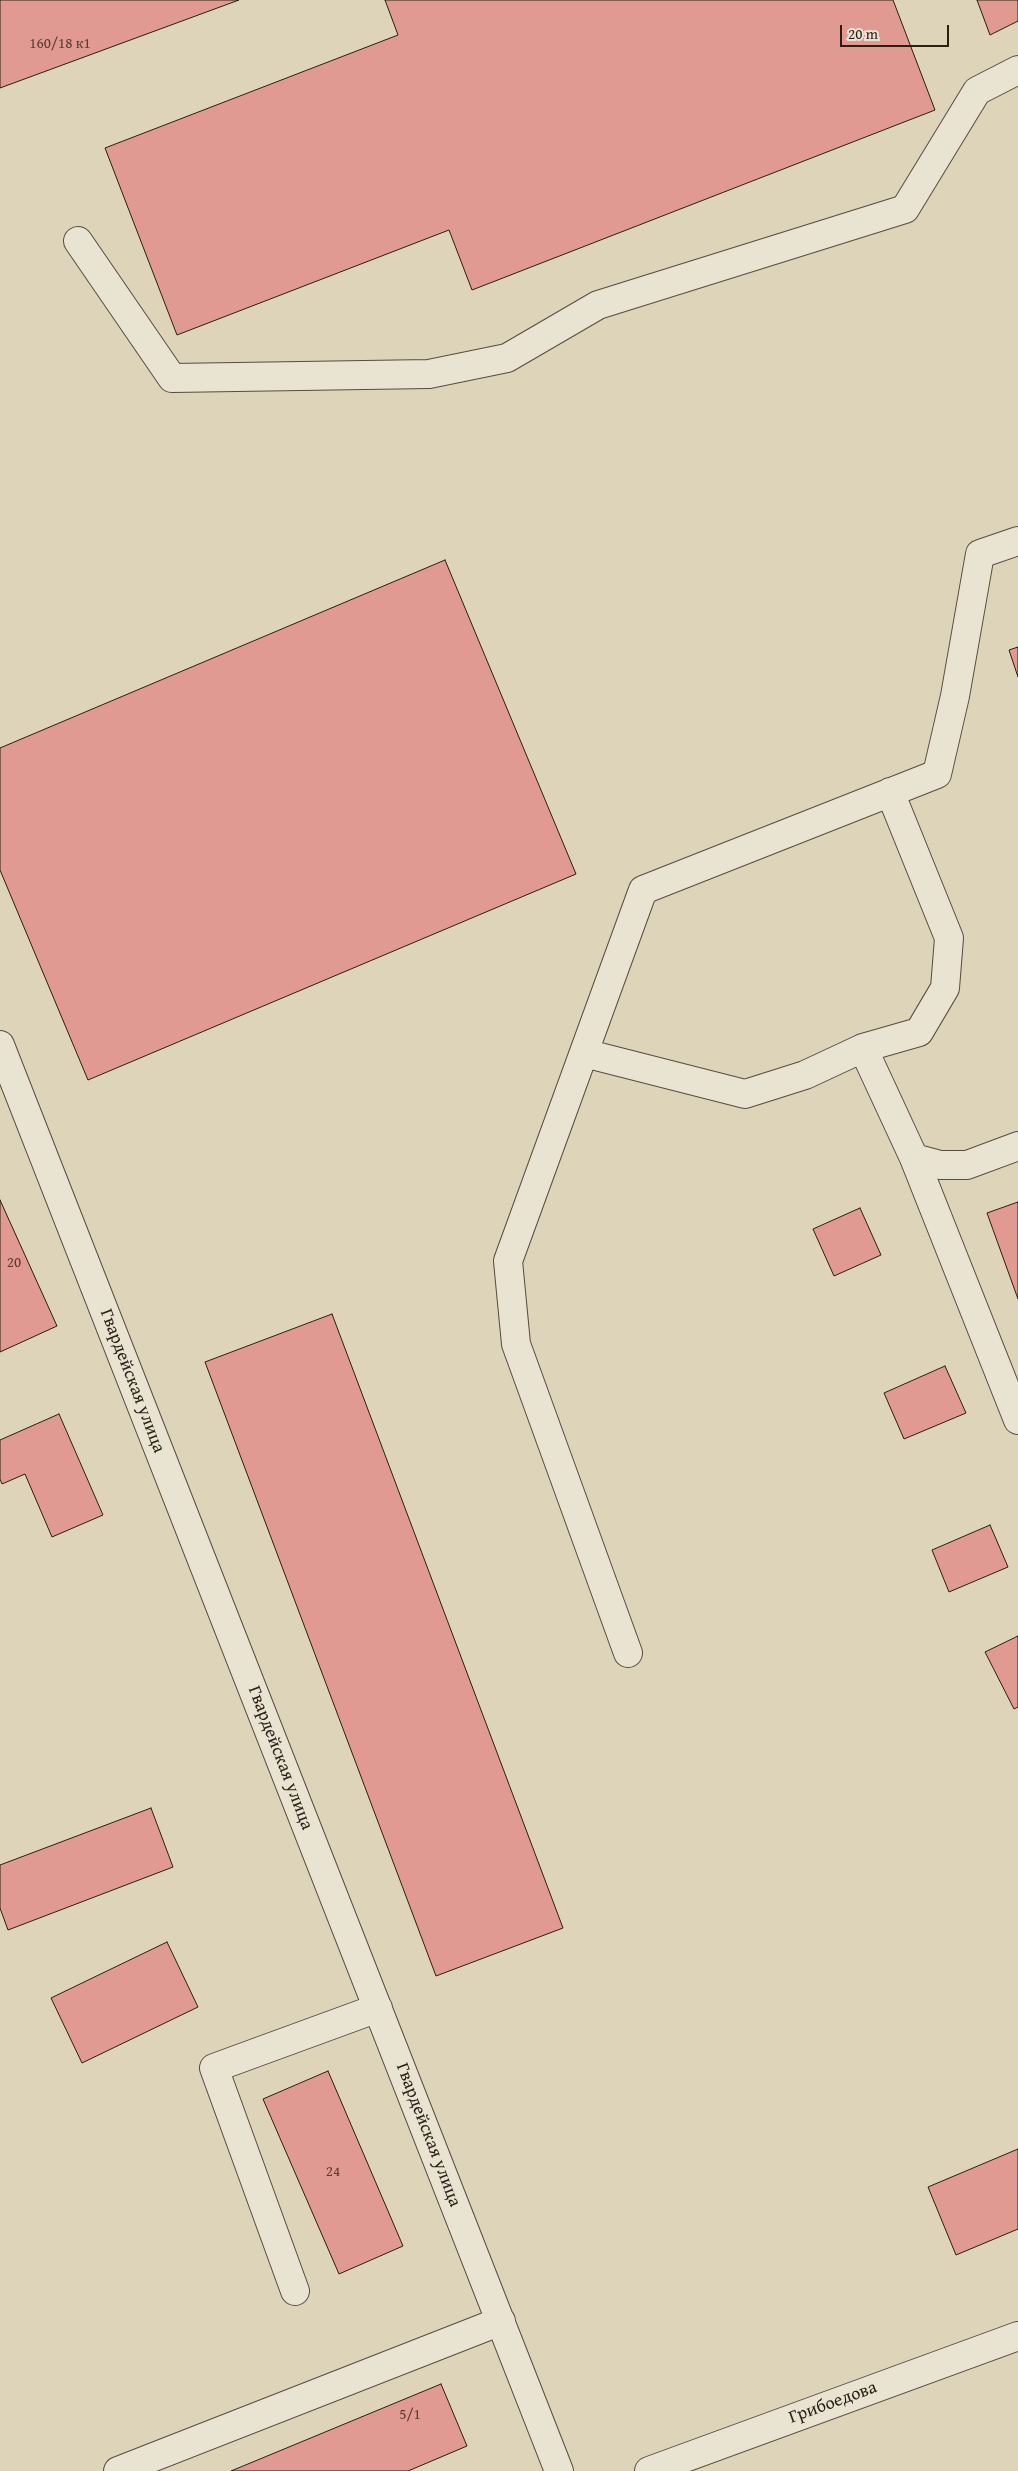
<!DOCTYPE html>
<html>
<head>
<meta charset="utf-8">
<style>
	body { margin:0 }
	#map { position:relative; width:1018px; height:2471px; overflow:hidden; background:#ddd4b9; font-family:"Gentium Book Plus",serif }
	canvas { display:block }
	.scale { position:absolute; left:840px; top:25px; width:109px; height:22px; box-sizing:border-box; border:2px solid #2a1e15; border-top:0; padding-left:6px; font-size:15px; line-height:18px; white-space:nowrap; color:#2a1e15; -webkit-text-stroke:4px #e9e3d2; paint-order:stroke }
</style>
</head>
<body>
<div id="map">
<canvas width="1018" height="2471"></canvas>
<div class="scale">20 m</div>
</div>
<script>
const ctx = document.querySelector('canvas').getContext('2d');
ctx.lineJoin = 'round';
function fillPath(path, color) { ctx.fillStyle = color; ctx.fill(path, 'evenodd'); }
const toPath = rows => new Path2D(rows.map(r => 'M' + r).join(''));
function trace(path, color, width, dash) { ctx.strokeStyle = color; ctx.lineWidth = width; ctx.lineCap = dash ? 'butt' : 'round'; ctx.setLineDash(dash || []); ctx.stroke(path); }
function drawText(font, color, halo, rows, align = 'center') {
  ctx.font = font + ' "Gentium Book Plus",serif'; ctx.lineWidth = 4; ctx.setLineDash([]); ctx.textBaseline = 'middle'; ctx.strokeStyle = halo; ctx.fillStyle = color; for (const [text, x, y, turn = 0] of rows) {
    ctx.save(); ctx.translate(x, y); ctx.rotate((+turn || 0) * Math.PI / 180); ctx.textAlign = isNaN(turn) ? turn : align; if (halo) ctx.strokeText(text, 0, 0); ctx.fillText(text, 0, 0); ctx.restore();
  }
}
const building = toPath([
	[0,0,239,0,0,88,0,0],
	[385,0,893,0,935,110,472,290,449,230,177,335,105,148,398,35,385,0],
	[977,0,1018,0,1018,21,990,35,977,0],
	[445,560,576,874,88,1080,0,870,0,748,445,560],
	[1018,647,1018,677,1009,650,1018,647],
	[0,1200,57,1326,0,1352,0,1200],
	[1018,1202,1018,1299,987,1213,1018,1202],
	[860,1208,881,1255,834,1276,813,1229,860,1208],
	[332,1314,563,1928,436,1976,205,1362,332,1314],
	[945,1366,966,1413,904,1439,884,1393,945,1366],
	[59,1414,103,1515,52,1537,25,1474,2,1484,0,1479,0,1440,59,1414],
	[990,1525,1008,1567,949,1592,932,1550,990,1525],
	[1018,1636,1018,1707,1014,1709,985,1652,1018,1636],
	[151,1808,173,1867,8,1930,0,1908,0,1865,151,1808],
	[167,1942,198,2007,82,2063,51,1998,167,1942],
	[328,2071,403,2246,339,2274,263,2099,328,2071],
	[1018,2149,1018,2229,956,2255,928,2187,1018,2149],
	[441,2384,467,2446,408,2471,231,2471,441,2384]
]);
const minor = toPath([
	[78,241,172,378,429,374,507,358,598,305,905,209,977,91,1018,70],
	[890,792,949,938,945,988,919,1032,863,1048,914,1158,1018,1420],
	[0,1045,559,2471],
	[584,1053,745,1094,805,1075,863,1048],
	[914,1158,940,1165,967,1165,1018,1146],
	[628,1653,516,1344,508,1261,643,890,937,774,955,696,980,554,1018,541],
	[295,2291,214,2068,378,2008],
	[118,2471,501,2321],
	[649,2471,1018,2336]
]);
const numberNames = [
	["160/18 к1",60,44],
	["20",14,1263],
	["24",333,2172],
	["5/1",410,2415]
];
const streetNames = [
	["Гвардейская улица",132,1381,69],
	["Гвардейская улица",280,1758,69],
	["Гвардейская улица",428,2135,69],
	["Грибоедова",833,2403,-20]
];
fillPath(building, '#e19a91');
trace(building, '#2a1e15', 1);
trace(minor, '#574c3e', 30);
trace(minor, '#e9e3d2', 28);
drawText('15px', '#583d34', null, numberNames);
drawText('18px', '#2a1e15', '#e9e3d2', streetNames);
</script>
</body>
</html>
